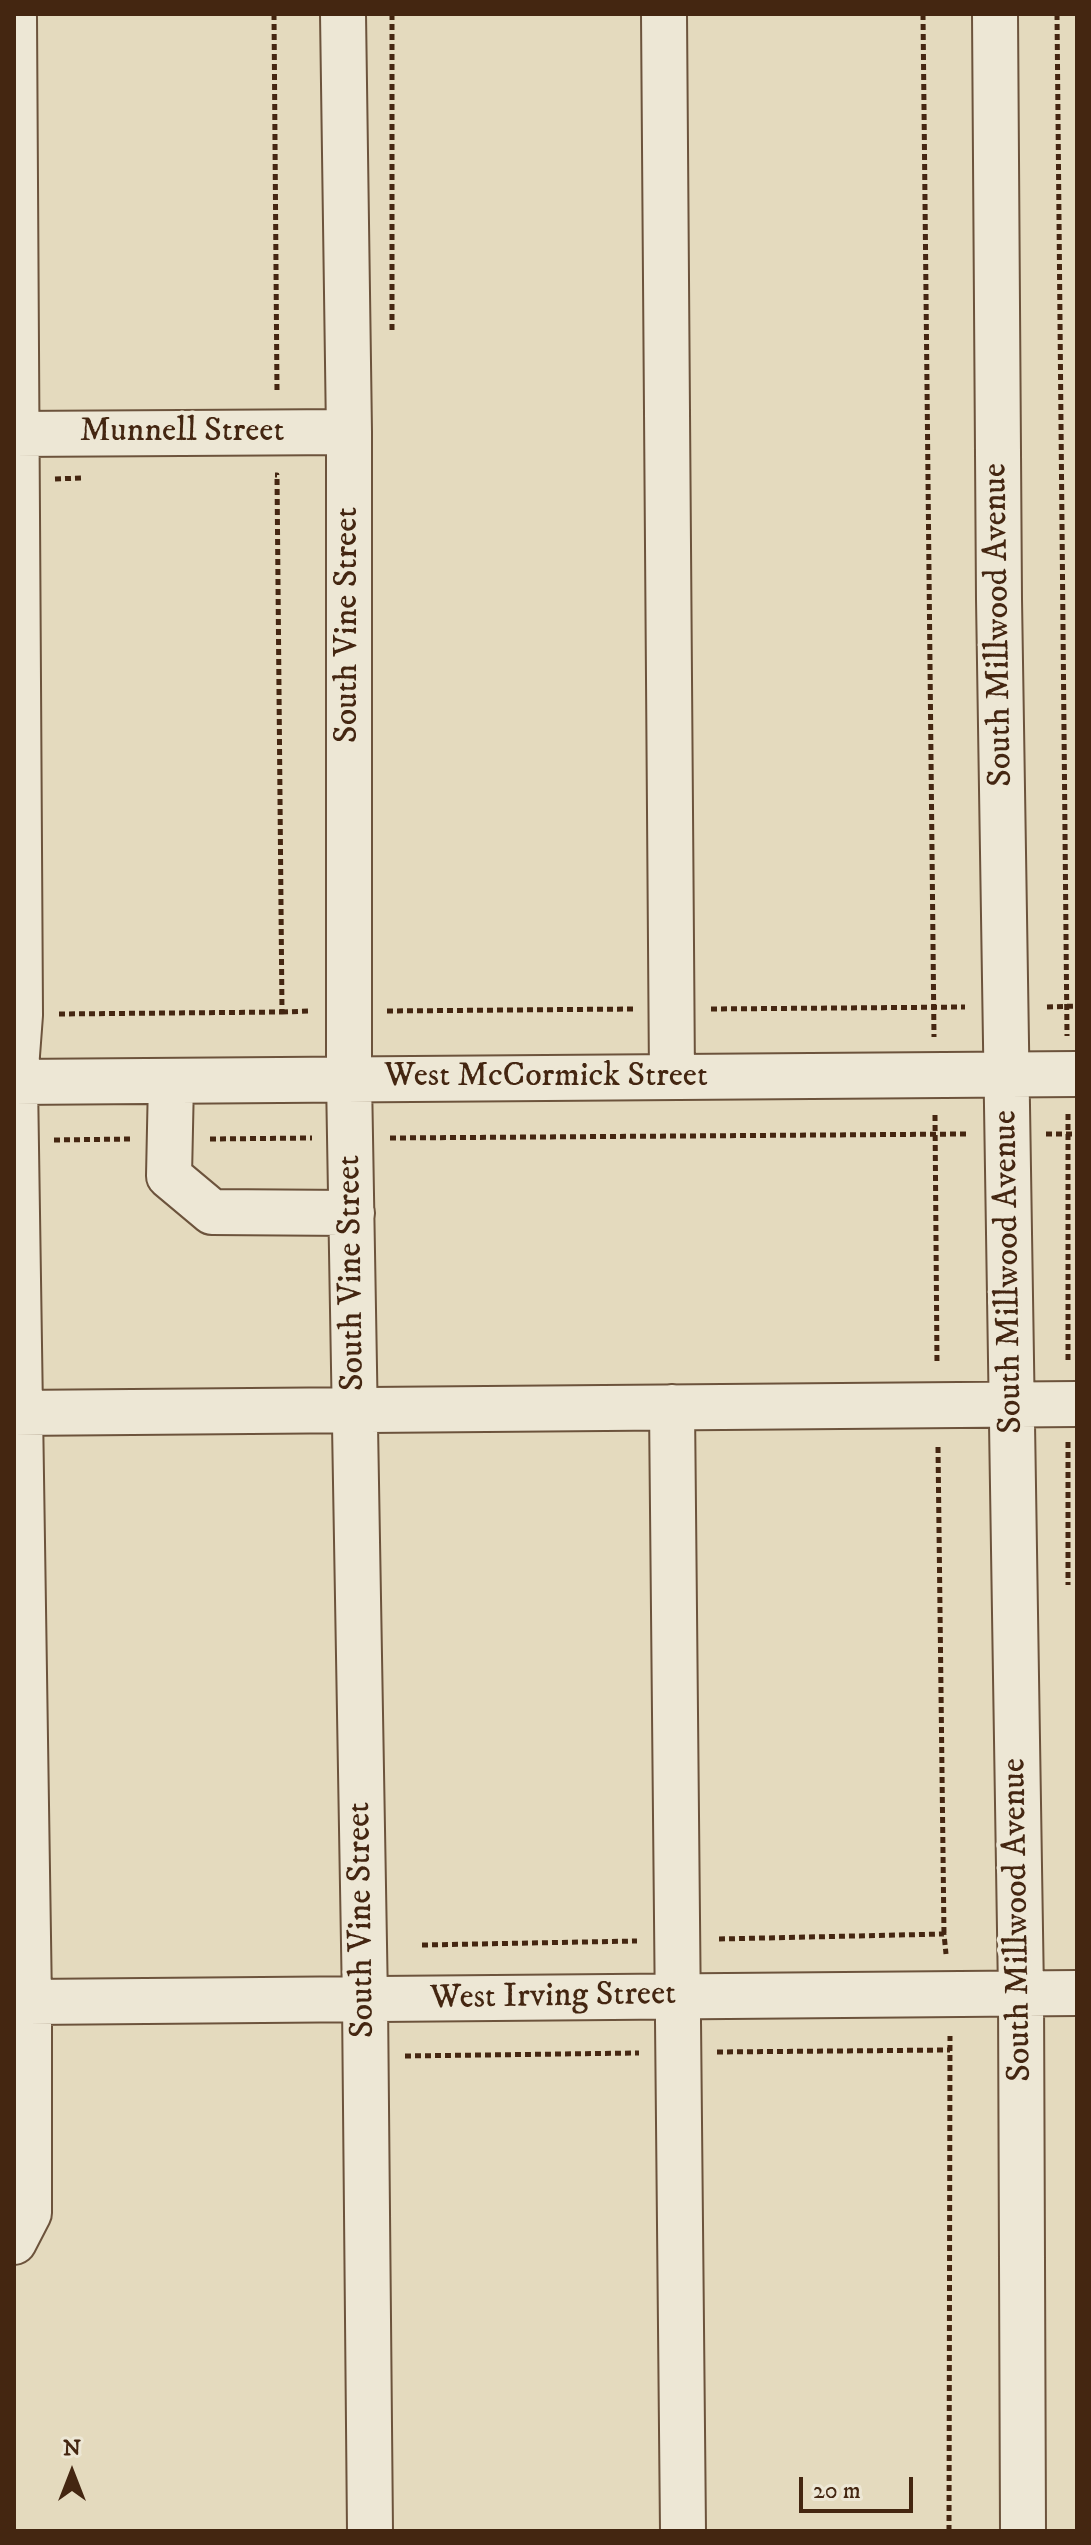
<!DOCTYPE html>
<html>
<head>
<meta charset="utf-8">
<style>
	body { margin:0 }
	#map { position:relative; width:1091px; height:2545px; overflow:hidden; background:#e4dabe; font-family:"IM FELL DW Pica",serif }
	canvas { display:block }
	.frame { position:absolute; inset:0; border:16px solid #442611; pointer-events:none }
	.north { position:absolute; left:32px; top:2433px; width:80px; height:80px; -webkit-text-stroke:6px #ede7d5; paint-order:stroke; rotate:0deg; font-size:22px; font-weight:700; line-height:32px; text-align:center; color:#442611 }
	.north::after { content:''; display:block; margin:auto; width:28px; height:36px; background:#442611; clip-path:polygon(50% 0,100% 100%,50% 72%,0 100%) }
	.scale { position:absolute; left:799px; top:2477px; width:114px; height:36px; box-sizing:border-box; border:4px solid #442611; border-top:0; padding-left:10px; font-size:24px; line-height:28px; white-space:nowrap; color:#442611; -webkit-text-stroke:6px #ede7d5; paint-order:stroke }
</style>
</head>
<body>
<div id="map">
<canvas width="1091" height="2545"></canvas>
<div class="frame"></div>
<div class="north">N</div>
<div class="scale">20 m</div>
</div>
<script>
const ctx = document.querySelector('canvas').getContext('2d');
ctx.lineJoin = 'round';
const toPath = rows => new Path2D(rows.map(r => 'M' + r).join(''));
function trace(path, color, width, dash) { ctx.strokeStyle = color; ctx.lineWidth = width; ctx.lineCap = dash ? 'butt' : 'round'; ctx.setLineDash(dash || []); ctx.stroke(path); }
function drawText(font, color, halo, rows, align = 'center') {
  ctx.font = font + ' "IM FELL DW Pica",serif'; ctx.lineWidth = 8; ctx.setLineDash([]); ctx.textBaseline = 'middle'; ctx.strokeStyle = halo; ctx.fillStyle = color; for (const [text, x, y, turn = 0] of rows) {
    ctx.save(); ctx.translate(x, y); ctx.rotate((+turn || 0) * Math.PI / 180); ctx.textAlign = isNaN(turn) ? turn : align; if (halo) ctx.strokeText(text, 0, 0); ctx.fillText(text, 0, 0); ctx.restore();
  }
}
const path = toPath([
	[274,14,277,393],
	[392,14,392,334],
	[923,14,934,1037],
	[1057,14,1067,1036],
	[55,479,81,478],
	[1047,1007,1077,1006],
	[711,1009,965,1007],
	[387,1011,633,1009],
	[282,1012,309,1011],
	[59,1014,282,1012,277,475,275,475],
	[1068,1114,1068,1364],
	[935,1115,937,1365],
	[1046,1134,1077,1134],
	[390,1138,968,1134],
	[210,1139,312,1138],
	[54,1140,132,1139],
	[1068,1442,1068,1585],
	[938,1447,944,1934],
	[719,1939,944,1934,946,1954],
	[422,1945,637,1941],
	[717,2052,950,2050],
	[405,2056,639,2053],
	[949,2531,950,2036]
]);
const minor = toPath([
	[343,14,349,432,349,1079,365,2001,370,2531],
	[664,14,672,1077],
	[995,14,999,599,1021,1993,1023,2531],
	[14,17,20,1015,15,1082,29,2002,29,2213,14,2242],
	[14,434,349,432],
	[171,1081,169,1176,212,1212,352,1213],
	[14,1082,1077,1074],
	[672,1407,683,2531],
	[14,1413,1077,1404],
	[29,2002,1077,1993]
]);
const streetNames = [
	["Munnell Street",182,433],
	["South Vine Street",349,625,-90],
	["South Millwood Avenue",1000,625,-91],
	["West McCormick Street",546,1078],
	["South Millwood Avenue",1010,1272,-91],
	["South Vine Street",353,1273,-91],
	["South Vine Street",363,1920,-91],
	["South Millwood Avenue",1019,1920,-91],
	["West Irving Street",553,1998,-1]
];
trace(minor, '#6c533c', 48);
trace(path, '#442611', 5, [6, 4]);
trace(minor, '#ede7d5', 44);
drawText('34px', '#442611', '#ede7d5', streetNames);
</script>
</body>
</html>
